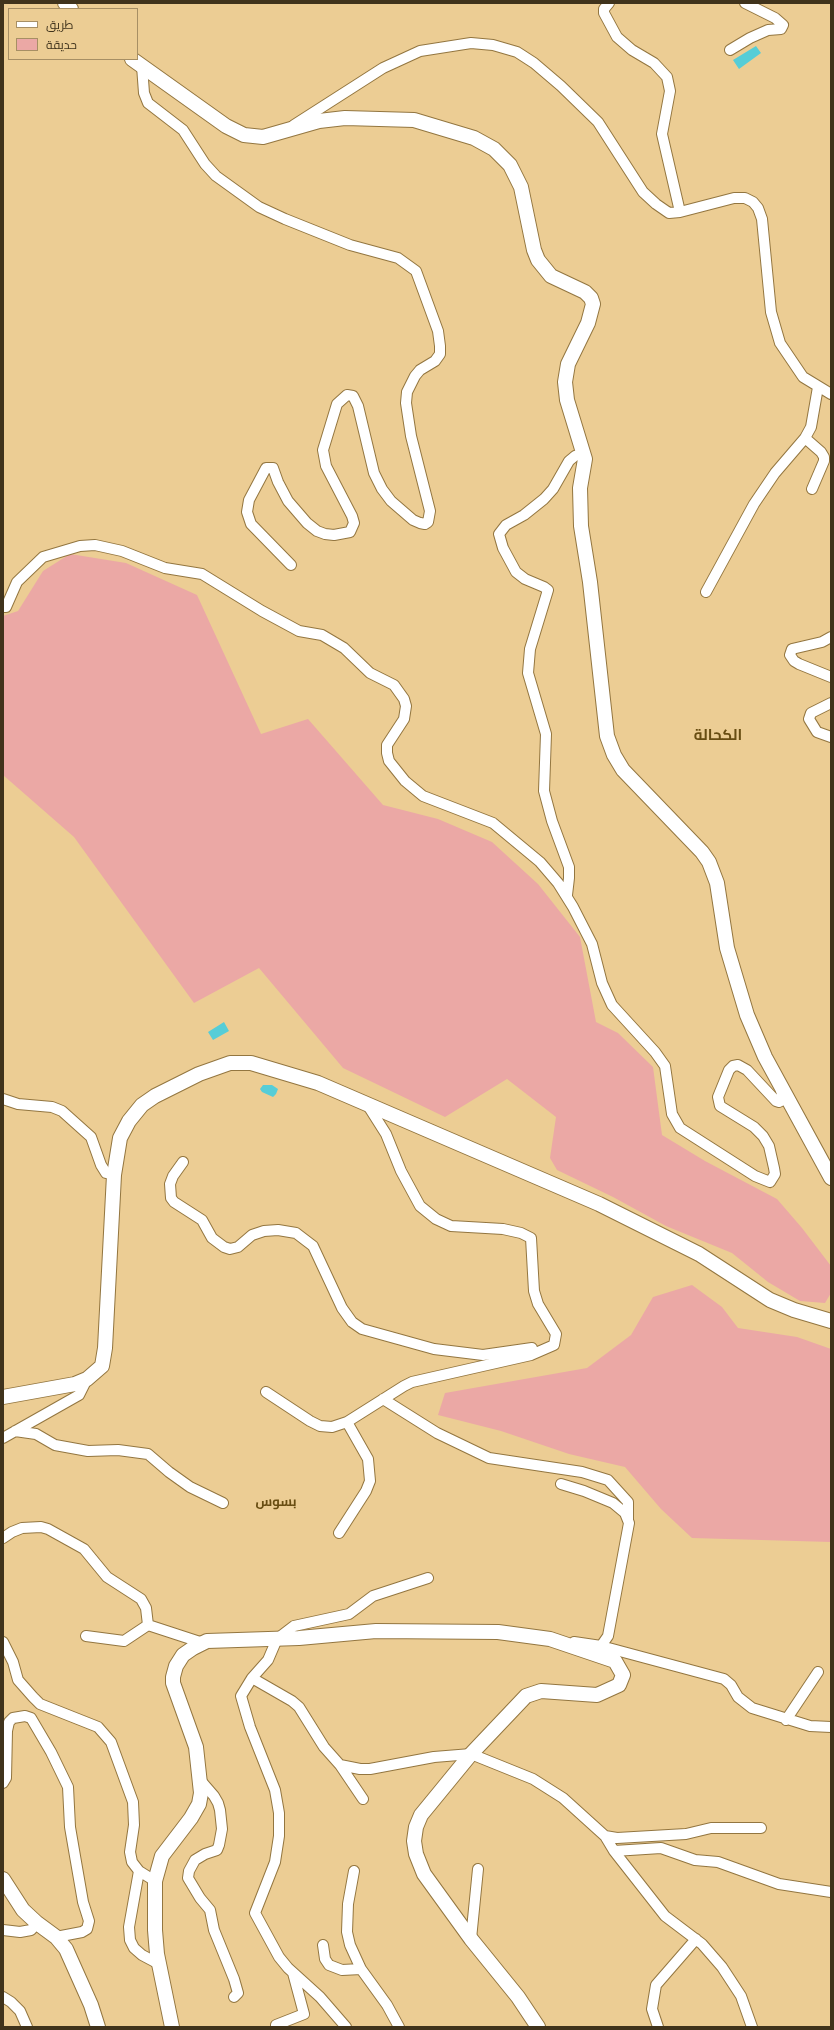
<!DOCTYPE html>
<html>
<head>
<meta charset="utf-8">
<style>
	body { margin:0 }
	#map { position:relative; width:834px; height:2030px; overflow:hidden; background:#eccd94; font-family:Lora,Cairo,serif }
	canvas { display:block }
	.frame { position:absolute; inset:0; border:4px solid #40331c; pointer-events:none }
	.legend { position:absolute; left:8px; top:8px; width:130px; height:52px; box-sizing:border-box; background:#eccd94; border:1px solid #a78f64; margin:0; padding:5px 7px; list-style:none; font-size:12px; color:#40331c }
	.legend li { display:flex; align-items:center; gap:8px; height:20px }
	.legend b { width:20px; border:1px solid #a78f64 }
</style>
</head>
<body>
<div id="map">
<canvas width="834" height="2030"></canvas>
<div class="frame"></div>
<ul class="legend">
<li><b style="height:5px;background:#fff"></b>طريق</li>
<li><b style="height:11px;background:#eba8a5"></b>حديقة</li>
</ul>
</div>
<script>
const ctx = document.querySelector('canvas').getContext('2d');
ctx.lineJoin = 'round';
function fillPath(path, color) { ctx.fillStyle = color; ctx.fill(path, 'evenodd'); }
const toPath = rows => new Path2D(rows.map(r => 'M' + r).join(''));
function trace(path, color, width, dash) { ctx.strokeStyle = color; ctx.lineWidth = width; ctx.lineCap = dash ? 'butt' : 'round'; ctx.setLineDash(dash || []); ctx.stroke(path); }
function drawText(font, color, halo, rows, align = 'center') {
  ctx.font = font + ' Lora,Cairo,serif'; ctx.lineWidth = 3.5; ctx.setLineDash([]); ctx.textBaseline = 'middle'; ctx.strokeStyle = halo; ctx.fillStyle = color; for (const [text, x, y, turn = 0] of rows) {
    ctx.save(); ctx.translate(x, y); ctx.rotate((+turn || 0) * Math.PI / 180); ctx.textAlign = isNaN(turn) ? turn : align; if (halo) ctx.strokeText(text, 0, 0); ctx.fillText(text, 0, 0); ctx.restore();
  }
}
const green = toPath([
	[70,554,126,563,197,595,261,734,308,719,383,805,438,819,492,842,538,884,580,937,596,1022,618,1033,653,1067,662,1135,705,1161,777,1199,802,1228,831,1266,831,1293,825,1303,800,1301,768,1282,732,1253,666,1226,613,1197,557,1170,550,1158,556,1117,507,1079,445,1117,343,1068,259,968,194,1003,74,837,3,775,3,616,18,611,43,571],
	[692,1285,722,1307,738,1328,797,1337,831,1349,831,1542,692,1538,661,1509,625,1467,569,1454,501,1431,438,1415,445,1393,587,1368,631,1335,653,1297]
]);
const water = toPath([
	[756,46,761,53,739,69,733,60],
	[224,1022,229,1031,213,1040,208,1032],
	[263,1085,272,1085,278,1089,276,1094,273,1097,262,1092,260,1089]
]);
const minor = toPath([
	[609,3,604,9,604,13,617,37,632,50,654,63,667,77,670,91,662,134,680,212],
	[730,50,750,38,768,30,781,29,783,25,775,18,745,3],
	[142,66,144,93,148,103,183,130,205,164,216,176,259,207,285,219,350,245,398,258,416,271,438,331,440,346,440,354,435,361,420,370,415,376,407,392,406,403,411,436,430,511,428,522,425,524,420,523,413,520,391,501,382,489,374,473,358,406,353,396,347,395,337,404,323,450,326,466,352,516,354,523,350,532,334,535,325,534,317,531,307,523,288,501,278,482,273,468,266,468,249,500,247,512,251,524,291,565],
	[294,125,383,68,420,51,471,43,493,45,517,52,534,63,561,86,598,122,643,192,656,204,669,213,680,212,734,198,745,198,753,202,758,208,762,219,771,312,780,343,803,377,831,394],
	[805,438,821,452,824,457,824,461,812,489],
	[706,592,754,504,775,473,805,438,811,427,818,387],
	[3,607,6,607,17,582,43,557,80,546,95,545,122,551,165,568,202,574,262,611,299,631,322,635,344,648,370,673,394,685,404,699,406,706,404,719,387,745,387,753,389,761,405,781,423,796,493,823,540,862,558,883,573,907,592,944,602,983,612,1005,655,1052,665,1066,672,1114,680,1128,755,1176,770,1182,775,1174,774,1168,769,1146,763,1136,754,1127,720,1106,718,1097,729,1070,733,1066,738,1065,747,1070,776,1101,779,1102,783,1100,781,1089],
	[831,637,822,642,792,649,790,655,794,661,799,664,831,677],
	[831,703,811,713,809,719,817,732,831,737],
	[567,895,569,878,569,867,552,821,544,791,546,734,528,673,530,649,548,590,544,587,525,579,516,572,503,548,499,534,506,525,524,515,544,499,553,489,569,461,575,456,584,453],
	[3,1099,18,1104,52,1107,62,1111,91,1137,101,1165,106,1173,114,1175],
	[183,1162,173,1176,170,1184,171,1198,174,1202,202,1220,212,1238,224,1247,230,1249,238,1247,252,1235,264,1231,278,1230,296,1233,313,1246,342,1308,352,1322,362,1329,434,1349,483,1355,532,1348],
	[266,1392,310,1421,320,1426,332,1427,347,1422,404,1386,412,1382,531,1355,554,1345,556,1334,538,1304,534,1291,531,1238,521,1233,503,1229,451,1226,436,1219,420,1206,401,1171,386,1134,367,1104],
	[383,1399,437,1433,489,1458,582,1472,608,1480,628,1502,628,1519],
	[15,1431,36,1434,55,1445,88,1451,118,1450,148,1454,169,1472,190,1487,223,1503],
	[3,1438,79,1395,87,1379],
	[561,1484,584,1491,613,1503,625,1513,629,1523,608,1636,601,1646,574,1642],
	[339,1533,366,1491,370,1481,368,1459,347,1422],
	[3,1538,12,1532,22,1528,41,1527,48,1529,84,1549,107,1577,141,1599,146,1608,148,1625,200,1642,206,1641],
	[86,1636,124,1641,148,1625],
	[3,1642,13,1662,18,1680,33,1697,40,1704,98,1727,111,1742,133,1802,134,1825,130,1852,132,1862,139,1871,155,1881],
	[601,1646,724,1679,731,1685,738,1697,752,1708,810,1726,831,1727],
	[252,1678,292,1701,299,1707,324,1747,340,1765,360,1769,370,1769,434,1757,471,1754,533,1779,563,1798,605,1836,614,1851,665,1916,702,1944,722,1967,741,1996,752,2027],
	[786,1720,818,1672],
	[340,1765,363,1799],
	[201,1781,214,1796,218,1803,220,1810,222,1829,219,1845,217,1850,205,1854,195,1860,189,1871,188,1878,200,1898,210,1910,214,1930,234,1979,238,1993,234,1997],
	[3,1783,6,1778,7,1731,9,1722,13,1718,25,1716,31,1718,51,1752,68,1787,70,1827,75,1856,83,1902,89,1921,87,1929,82,1932,56,1937],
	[605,1836,617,1838,686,1834,711,1828,761,1828],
	[614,1851,661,1848,695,1860,718,1862,779,1884,831,1892],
	[139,1871,129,1927,130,1940,134,1948,142,1955,159,1964],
	[354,1871,348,1904,347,1932,350,1945,361,1969,387,2005,399,2027],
	[3,1930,20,1932,31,1930,37,1923],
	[471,1939,478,1869],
	[323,1945,325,1959,329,1965,342,1970,361,1969],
	[3,1997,11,2002,20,2011,27,2027],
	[276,2025,304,2014,293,1973],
	[346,2027,320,1997,288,1968,279,1957,255,1913,275,1862,279,1836,279,1813,275,1790,250,1727,241,1696,252,1678,268,1660,277,1639,294,1626,349,1614,373,1596,428,1578],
	[658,2027,652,2009,656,1985,696,1939]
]);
const secondary = toPath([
	[65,3,71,9],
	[132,59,226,126,244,135,263,137,319,121,345,118,414,120,474,138,494,149,510,165,521,187,534,250,538,260,551,276,585,292,591,298,593,304,588,323,568,364,565,382,567,400,585,459,580,488,581,526,590,582,607,736,614,755,623,770,702,852,709,862,717,883,727,948,747,1015,765,1057,831,1178],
	[3,1397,75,1384,87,1379,102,1366,105,1348,114,1175,120,1138,129,1121,142,1105,155,1096,199,1074,230,1063,251,1063,318,1083,599,1204,699,1254,770,1300,794,1310,831,1321],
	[3,1879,23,1910,37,1923,56,1937,66,1949,91,2005,98,2027],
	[172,2027,157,1954,155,1930,155,1881,162,1856,191,1818,199,1804,201,1793,196,1747,173,1683,173,1677,176,1666,183,1655,193,1648,207,1641,299,1638,376,1631,498,1632,550,1639,615,1661,623,1675,619,1685,597,1695,541,1691,526,1696,471,1754,421,1815,416,1827,414,1841,416,1854,424,1874,471,1939,518,1997,538,2027]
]);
const quarterNames = [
	["بسوس",276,1502]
];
const districtNames = [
	["الكحالة",718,736]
];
fillPath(green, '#eba8a5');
fillPath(water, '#56cdd7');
trace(minor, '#937640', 12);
trace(secondary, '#937640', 16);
trace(minor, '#fff', 10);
trace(secondary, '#fff', 14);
drawText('bold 13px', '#684d12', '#eccd94', quarterNames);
drawText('bold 15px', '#684d12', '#eccd94', districtNames);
</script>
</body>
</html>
